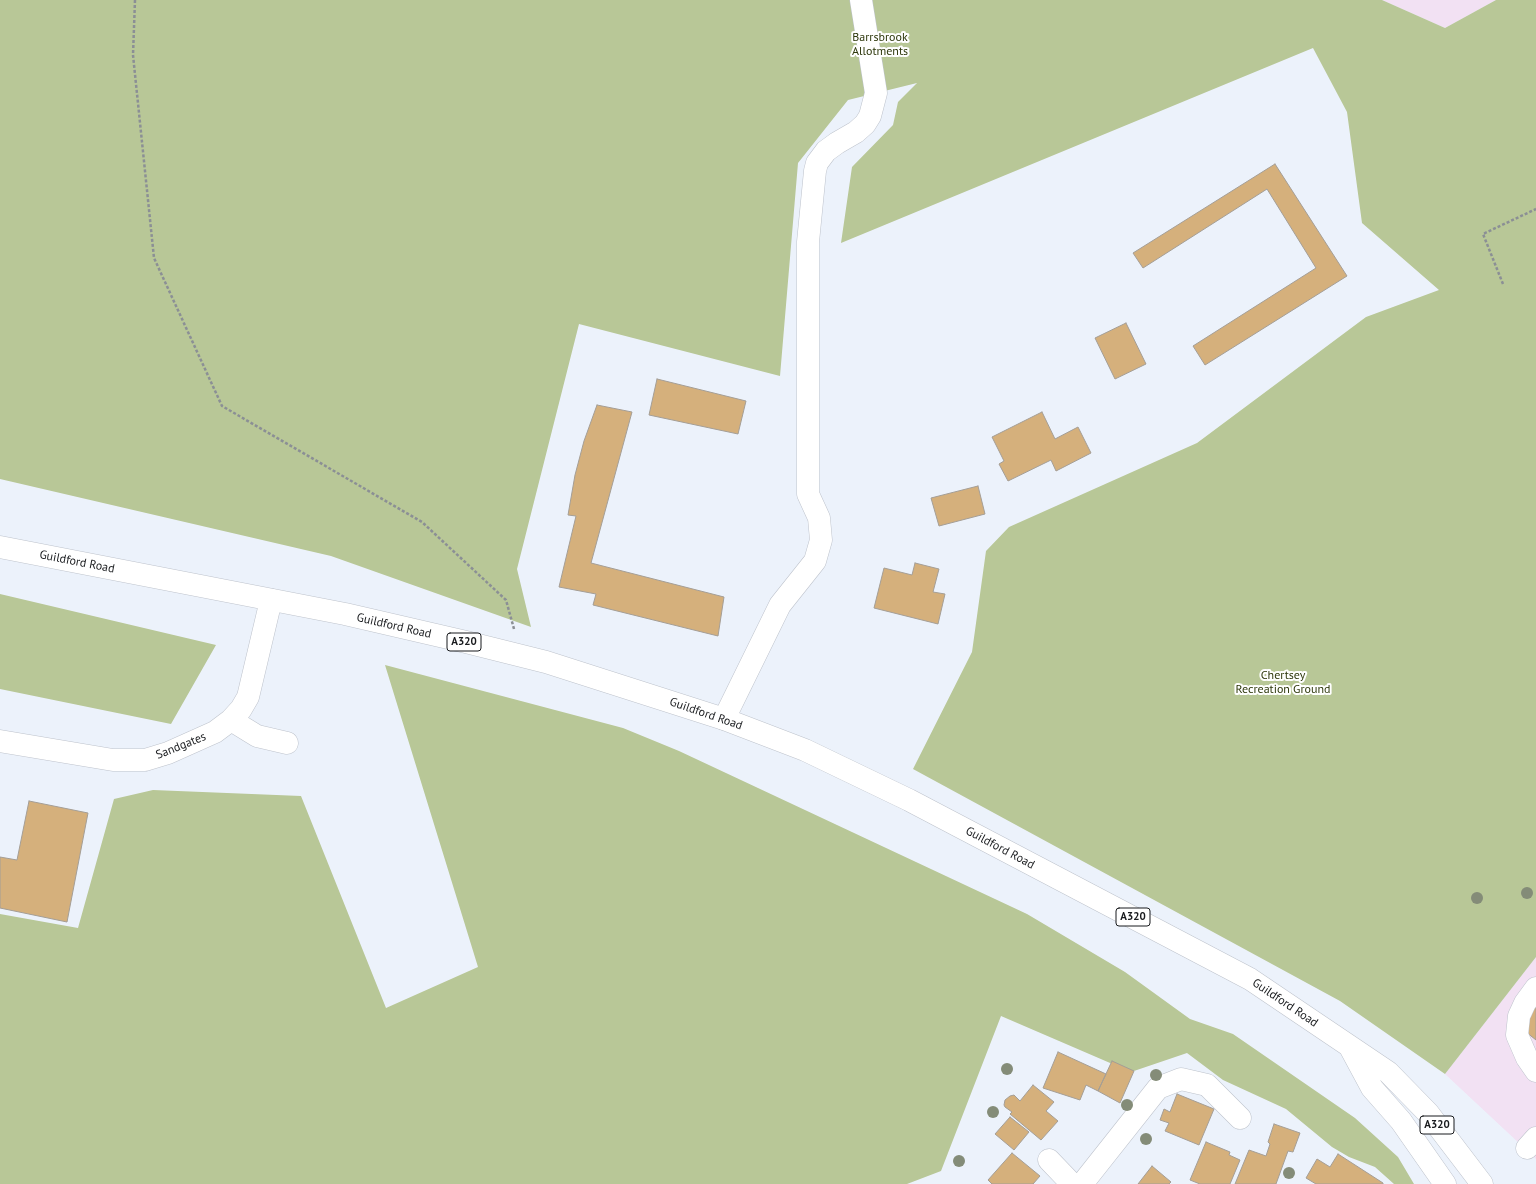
<!DOCTYPE html>
<html>
<head>
<meta charset="utf-8">
<style>
	body { margin:0 }
	canvas { display:block; background:#ecf2fb }
</style>
</head>
<body>
<canvas width="1536" height="1184"></canvas>
<script>
const ctx = document.querySelector('canvas').getContext('2d');
ctx.lineJoin = 'round';
function fillPath(path, color) { ctx.fillStyle = color; ctx.fill(path, 'evenodd'); }
const toPath = rows => new Path2D(rows.map(r => 'M' + r).join(''));
function trace(path, color, width, dash) { ctx.strokeStyle = color; ctx.lineWidth = width; ctx.lineCap = dash ? 'butt' : 'round'; ctx.setLineDash(dash || []); ctx.stroke(path); }
function drawText(font, color, halo, rows, align = 'center') {
  ctx.font = font + ' "PT Sans",sans-serif'; ctx.lineWidth = 4; ctx.setLineDash([]); ctx.textBaseline = 'middle'; ctx.strokeStyle = halo; ctx.fillStyle = color; for (const [text, x, y, turn = 0] of rows) {
    ctx.save(); ctx.translate(x, y); ctx.rotate((+turn || 0) * Math.PI / 180); ctx.textAlign = isNaN(turn) ? turn : align; if (halo) ctx.strokeText(text, 0, 0); ctx.fillText(text, 0, 0); ctx.restore();
  }
}
const education = toPath([
	[1382,0,1496,0,1445,28],
	[1536,957,1536,1159,1445,1074]
]);
const green = toPath([
	[0,0,1382,0,1445,28,1496,0,1536,0,1536,957,1445,1074,1340,1001,913,769,972,652,986,551,1009,527,1197,443,1366,317,1439,290,1362,223,1347,112,1313,48,841,243,852,167,893,125,898,102,917,83,848,100,798,163,780,376,579,324,517,569,531,627,331,556,0,479],
	[0,594,216,645,171,724,0,689],
	[385,665,623,728,679,751,1027,914,1125,972,1190,1019,1233,1034,1355,1118,1398,1157,1414,1184,1394,1184,1375,1167,1349,1157,1332,1147,1286,1109,1223,1080,1187,1053,1131,1072,1001,1016,941,1171,907,1184,0,1184,0,914,78,928,114,799,153,790,301,796,386,1008,478,967]
]);
const building = toPath([
	[1275,164,1347,276,1205,365,1193,346,1316,268,1267,189,1143,268,1133,253,1275,164],
	[1126,323,1146,364,1115,379,1095,338,1126,323],
	[657,379,746,401,738,434,649,415,657,379],
	[597,405,632,412,591,563,724,597,718,636,593,605,596,594,559,587,576,516,568,515,575,475,584,441,597,405],
	[1042,412,1055,439,1078,427,1091,453,1056,471,1051,460,1008,481,999,464,1004,461,992,437,1042,412],
	[978,486,985,514,939,526,931,498,978,486],
	[915,563,939,569,933,592,945,594,938,624,874,608,884,568,912,575,915,563],
	[29,801,88,813,67,922,0,908,0,857,17,860,29,801],
	[1536,999,1536,1040,1526,1032,1523,1014,1536,999],
	[1058,1052,1106,1074,1098,1091,1086,1085,1080,1100,1043,1088,1058,1052],
	[1112,1061,1134,1071,1120,1103,1098,1091,1112,1061],
	[1033,1085,1054,1102,1046,1111,1058,1121,1041,1140,1010,1114,1012,1112,1005,1107,1004,1105,1005,1100,1010,1096,1014,1095,1020,1101,1033,1085],
	[1177,1094,1214,1109,1199,1145,1165,1131,1169,1123,1160,1120,1164,1109,1170,1112,1177,1094],
	[1010,1117,1029,1132,1014,1150,995,1134,1010,1117],
	[1274,1124,1300,1133,1293,1152,1288,1151,1276,1184,1235,1184,1249,1150,1266,1156,1270,1144,1268,1142,1274,1124],
	[1206,1142,1230,1152,1229,1155,1240,1160,1230,1184,1200,1184,1190,1180,1206,1142],
	[1012,1153,1040,1176,1033,1184,992,1184,988,1180,1012,1153],
	[1338,1154,1383,1183,1383,1184,1316,1184,1306,1178,1317,1159,1330,1167,1338,1154],
	[1152,1166,1171,1182,1169,1184,1138,1184,1152,1166]
]);
const path = toPath([
	[135,0,133,55,154,258,222,406,422,522,506,600,514,629],
	[1503,284,1483,234,1536,209]
]);
const minor = toPath([
	[724,719,780,605,815,561,821,540,819,518,808,494,808,242,815,171,817,163,826,151,837,143,856,132,865,124,870,116,876,93,861,0],
	[231,720,257,736,287,743],
	[0,741,113,760,145,760,168,753,215,732,231,720,241,709,248,697,271,600],
	[1536,988,1525,1003,1519,1016,1517,1035,1527,1058,1536,1071],
	[1527,1148,1536,1138],
	[1049,1160,1072,1184],
	[1082,1184,1158,1088,1181,1079,1207,1085,1240,1118]
]);
const major = toPath([
	[0,547,345,614,466,642,546,662,724,719,805,750,909,800,1250,979,1388,1072,1428,1113,1482,1184],
	[1351,1049,1372,1088,1401,1121,1445,1184]
]);
const trees = [
	[1527,893],
	[1477,898],
	[1007,1069],
	[1156,1075],
	[1127,1105],
	[993,1112],
	[1146,1139],
	[959,1161],
	[1289,1173]
];
const shields = [
	[464,642,34],
	[1133,917,34],
	[1437,1125,34]
];
const shieldNames = [
	["A320",464,642],
	["A320",1133,917],
	["A320",1437,1125]
];
const parkNames = [
	["Barrsbrook",880,38],
	["Allotments",880,52],
	["Chertsey",1283,676],
	["Recreation Ground",1283,690]
];
const streetNames = [
	["Guildford Road",77,562,11],
	["Guildford Road",394,626,13],
	["Guildford Road",706,714,19],
	["Sandgates",181,746,-22],
	["Guildford Road",1000,848,28],
	["Guildford Road",1285,1003,34]
];
fillPath(education, '#f2e1f3');
fillPath(green, '#b8c797');
fillPath(building, '#d5b07c');
trace(building, '#a49e96', 1);
trace(minor, '#bec3cc', 23);
trace(major, '#bec3cc', 23);
trace(path, '#8b8f95', 2.5, [3, 2]);
trace(minor, '#fff', 22);
trace(major, '#fff', 22);
ctx.fillStyle = '#848c78';
for (const [x, y] of trees) { ctx.beginPath(); ctx.arc(x, y, 6, 0, 2 * Math.PI); ctx.fill(); }
for (const [x, y, w] of shields) { const box = new Path2D(); box.roundRect(x - w / 2, y - 9, w, 18, 3); ctx.fillStyle = '#fff'; ctx.fill(box); trace(box, '#191b1e', 1); }
drawText('bold 11px', '#191b1e', null, shieldNames);
drawText('12px', '#2e380c', '#fff', parkNames);
drawText('12px', '#191b1e', '#fff', streetNames);
</script>
</body>
</html>
